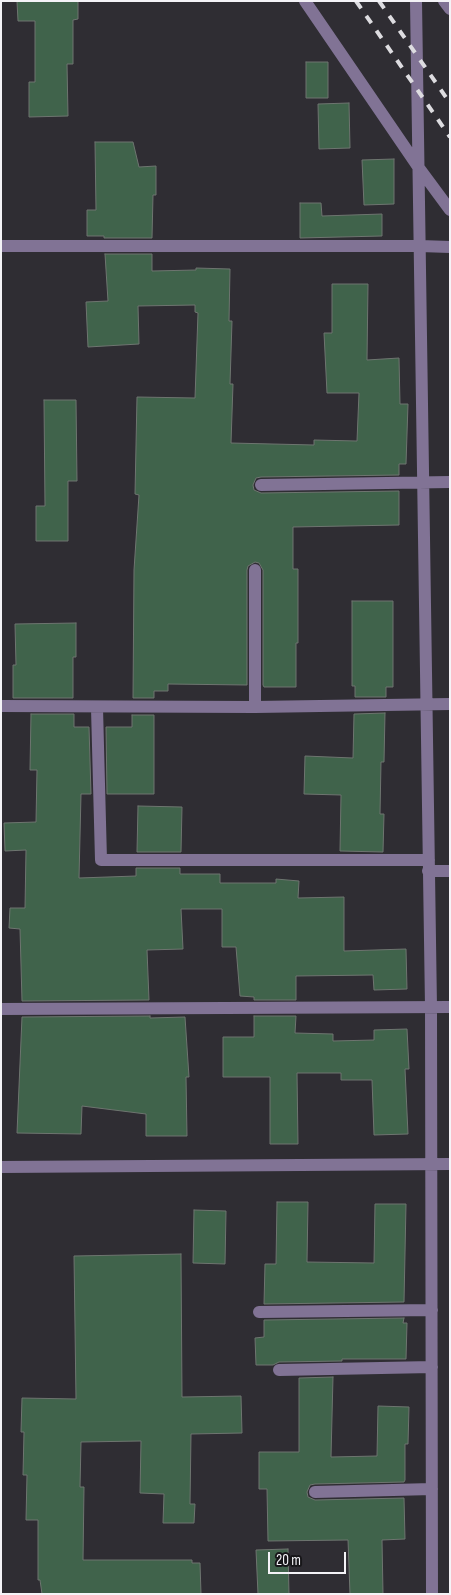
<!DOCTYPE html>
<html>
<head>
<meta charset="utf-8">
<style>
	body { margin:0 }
	#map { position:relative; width:451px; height:1595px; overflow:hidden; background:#2f2d33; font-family:"Sofia Sans Condensed",sans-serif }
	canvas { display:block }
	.frame { position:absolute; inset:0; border:2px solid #f4f3f7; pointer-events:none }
	.scale { position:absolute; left:268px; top:1552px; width:78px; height:22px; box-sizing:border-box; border:2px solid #f4f3f7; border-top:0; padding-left:6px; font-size:15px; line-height:18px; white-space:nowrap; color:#f4f3f7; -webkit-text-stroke:4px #171619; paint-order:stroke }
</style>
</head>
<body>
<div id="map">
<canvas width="451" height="1595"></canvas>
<div class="frame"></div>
<div class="scale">20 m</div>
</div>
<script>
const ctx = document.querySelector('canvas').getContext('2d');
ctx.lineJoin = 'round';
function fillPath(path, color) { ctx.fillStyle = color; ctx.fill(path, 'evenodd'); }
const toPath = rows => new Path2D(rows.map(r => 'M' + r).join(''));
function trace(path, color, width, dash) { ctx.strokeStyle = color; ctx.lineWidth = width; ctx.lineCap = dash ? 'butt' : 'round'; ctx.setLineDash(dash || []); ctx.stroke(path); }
const building = toPath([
	[17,1,78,1,78,19,73,20,73,64,67,64,68,116,29,117,29,82,35,82,35,21,18,21,17,1],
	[306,62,328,62,328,98,306,98,306,62],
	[349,103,350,148,319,149,318,104,349,103],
	[95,142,133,142,139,167,156,166,156,195,153,195,152,238,104,238,104,236,87,236,87,210,96,210,95,142],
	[394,159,394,204,364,205,362,160,394,159],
	[300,203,321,203,322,216,382,214,382,236,300,238,300,203],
	[105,254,152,254,152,271,196,270,196,268,230,269,229,321,232,321,230,384,233,384,231,443,314,445,314,440,357,441,359,393,327,393,324,333,332,333,332,284,368,284,367,360,399,358,400,404,408,404,406,464,399,464,399,475,261,477,256,478,253,485,254,490,261,493,399,491,399,525,293,527,293,569,298,569,298,643,296,643,296,687,264,687,263,685,263,570,259,563,255,562,248,566,247,570,247,685,168,684,168,691,154,691,154,698,133,698,134,570,139,495,135,494,137,397,195,398,198,313,195,312,195,305,138,306,139,344,88,347,86,302,108,301,105,254],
	[44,400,76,400,77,481,68,481,68,541,36,541,36,506,45,506,44,400],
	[352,601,393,601,393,687,386,687,386,697,355,697,355,686,352,686,352,601],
	[76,623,76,657,73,657,73,698,13,698,13,665,16,665,15,624,76,623],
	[385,713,384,762,381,762,380,814,384,814,383,852,340,851,341,795,304,794,305,756,353,758,354,714,385,713],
	[31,714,74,714,74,727,89,727,91,794,81,794,79,878,136,876,136,868,180,868,180,874,220,874,220,883,276,883,276,879,299,881,298,898,344,897,344,951,406,949,407,989,374,990,373,975,296,976,296,1000,254,1000,254,997,240,996,236,947,222,947,222,909,181,909,183,949,147,950,149,1000,22,1001,20,929,9,928,10,908,25,908,26,850,5,851,4,823,36,822,37,770,30,770,31,714],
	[132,715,154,715,154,794,107,794,106,727,132,727,132,715],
	[138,806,182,807,181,852,137,852,138,806],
	[150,1016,150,1018,185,1017,189,1077,186,1077,187,1136,146,1136,146,1114,82,1106,81,1134,17,1133,22,1017,150,1016],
	[254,1016,296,1016,295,1033,333,1034,333,1041,374,1040,374,1030,407,1029,409,1069,405,1069,408,1134,374,1135,372,1080,341,1080,341,1073,297,1073,298,1144,270,1144,270,1077,223,1077,223,1037,254,1037,254,1016],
	[277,1202,308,1202,307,1262,374,1263,375,1204,406,1204,404,1302,264,1304,265,1264,276,1264,277,1202],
	[194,1210,226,1211,225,1264,193,1263,194,1210],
	[181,1254,182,1397,241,1396,242,1433,191,1434,190,1504,195,1504,194,1523,163,1523,164,1494,140,1493,141,1441,81,1442,80,1487,84,1487,83,1560,192,1560,192,1563,200,1563,201,1594,42,1594,40,1580,38,1580,38,1520,26,1520,27,1475,23,1475,24,1432,21,1432,22,1398,76,1399,74,1256,181,1254],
	[404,1318,403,1323,407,1323,406,1359,342,1359,342,1361,279,1362,273,1365,256,1365,255,1338,264,1337,264,1320,404,1318],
	[333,1377,331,1457,377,1456,378,1406,409,1407,408,1444,405,1444,405,1480,404,1482,315,1484,310,1485,307,1492,308,1497,315,1500,404,1498,405,1539,382,1540,383,1594,350,1594,348,1540,268,1541,267,1489,259,1489,259,1452,299,1452,299,1378,333,1377],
	[288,1549,289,1594,258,1594,256,1550,288,1549]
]);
const minor = toPath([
	[305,1,419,168,450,210],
	[416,1,431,1007,432,1594],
	[444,1,450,9],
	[1,246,420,246,450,247],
	[261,485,450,482],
	[1,706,255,707,450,704],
	[255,707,255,570],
	[97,708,101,860,429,860],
	[428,871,450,871],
	[1,1009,450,1007],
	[1,1167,450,1164],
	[259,1312,432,1310],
	[279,1370,432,1367],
	[315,1492,432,1489]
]);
const rail = toPath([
	[356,1,450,137],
	[379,1,450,103]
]);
fillPath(building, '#40634b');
trace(building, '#6e7570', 1);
trace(minor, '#817395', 12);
trace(rail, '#dddce0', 4, [9, 9]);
</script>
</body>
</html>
